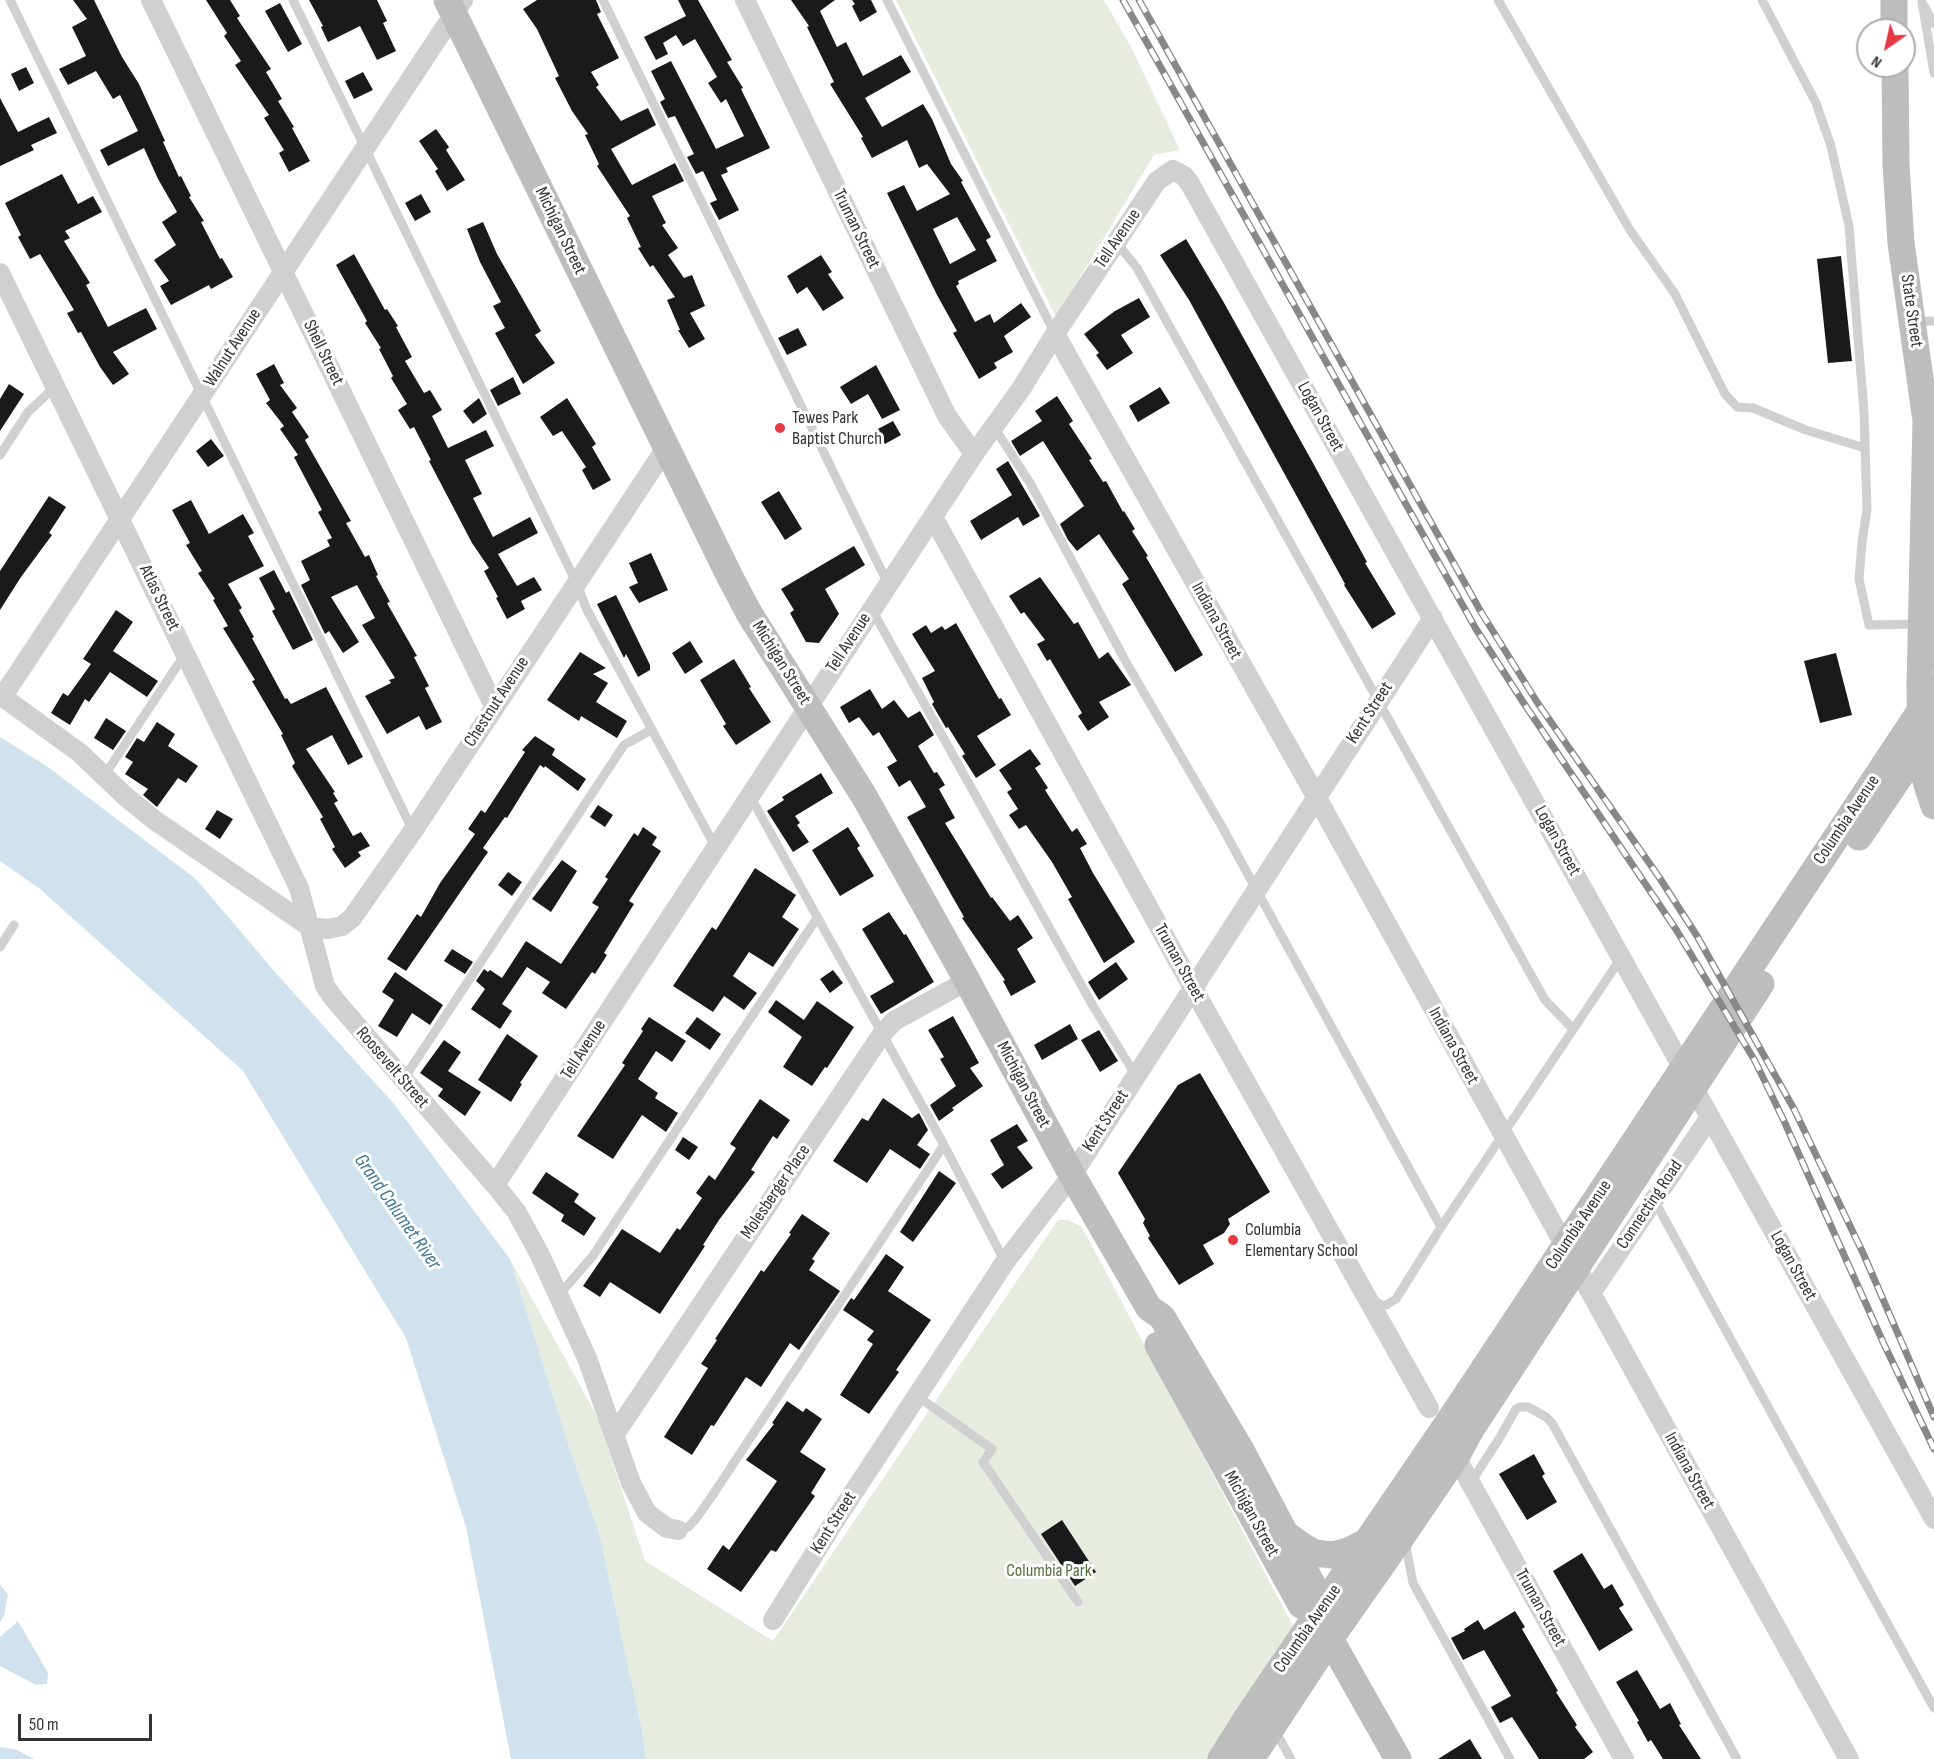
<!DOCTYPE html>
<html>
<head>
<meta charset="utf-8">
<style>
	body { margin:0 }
	#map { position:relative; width:1934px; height:1759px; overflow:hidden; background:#fff; font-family:"Sofia Sans Condensed",sans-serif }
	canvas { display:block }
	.north { position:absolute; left:1856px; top:18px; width:60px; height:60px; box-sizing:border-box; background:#fff; border:2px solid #adadad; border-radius:50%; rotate:214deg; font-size:16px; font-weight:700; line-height:24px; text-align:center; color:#333 }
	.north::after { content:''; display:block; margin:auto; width:21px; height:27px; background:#e63946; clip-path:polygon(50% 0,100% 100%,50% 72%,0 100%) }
	.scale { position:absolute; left:18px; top:1714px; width:134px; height:27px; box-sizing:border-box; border:3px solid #333; border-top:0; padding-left:8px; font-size:18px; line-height:21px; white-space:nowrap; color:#333; -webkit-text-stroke:4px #fff; paint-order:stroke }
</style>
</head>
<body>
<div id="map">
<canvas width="1934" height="1759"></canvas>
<div class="north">N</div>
<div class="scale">50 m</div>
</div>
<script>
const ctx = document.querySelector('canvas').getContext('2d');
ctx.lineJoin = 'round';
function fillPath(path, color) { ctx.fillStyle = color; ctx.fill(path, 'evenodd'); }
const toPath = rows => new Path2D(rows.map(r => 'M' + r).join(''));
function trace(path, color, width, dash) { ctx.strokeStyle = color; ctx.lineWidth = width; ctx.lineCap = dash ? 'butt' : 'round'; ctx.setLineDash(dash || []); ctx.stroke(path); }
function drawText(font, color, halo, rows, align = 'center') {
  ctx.font = font + ' "Sofia Sans Condensed",sans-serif'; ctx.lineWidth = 6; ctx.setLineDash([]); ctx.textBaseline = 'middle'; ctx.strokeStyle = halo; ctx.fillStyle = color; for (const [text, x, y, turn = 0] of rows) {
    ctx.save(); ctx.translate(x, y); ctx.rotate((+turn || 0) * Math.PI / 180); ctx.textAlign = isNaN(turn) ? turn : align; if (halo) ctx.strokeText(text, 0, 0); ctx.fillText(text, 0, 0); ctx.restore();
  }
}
const green = toPath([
	[896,0,1104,0,1132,49,1180,150,1154,155,1056,317],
	[1058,1220,1068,1220,1082,1227,1293,1626,1265,1717,1237,1759,646,1759,642,1730,599,1532,570,1450,510,1259,598,1418,645,1561,773,1641]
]);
const water = toPath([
	[0,737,48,767,196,879,274,971,394,1104,510,1259,570,1450,599,1532,642,1730,646,1759,511,1759,466,1527,406,1338,243,1071,40,889,0,861],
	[0,1584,8,1595,4,1615,0,1622],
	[18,1621,48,1673,47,1684,36,1685,0,1666,0,1637],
	[0,1747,15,1749,34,1759,0,1759]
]);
const building = toPath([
	[73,0,94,0,122,57,139,84,165,141,163,142,179,177,181,176,191,196,189,197,204,221,201,222,220,259,222,258,233,277,211,289,209,285,171,305,160,286,169,281,154,260,176,245,162,222,177,212,158,179,144,148,108,166,100,150,138,131,120,95,113,99,96,71,68,85,59,69,86,56,72,27,87,19],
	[206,0,230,0,240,16,237,18,271,69,266,72,282,99,278,101,294,127,292,128,310,161,289,172,279,153,284,150,264,118,269,115,235,65,241,61,224,36,227,33],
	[309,0,377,0,387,21,383,23,396,51,377,60,360,26,328,42,321,27,323,26],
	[537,0,596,0,601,12,597,14,619,58,591,72,599,85,596,87,621,121,648,108,656,125,611,149,632,185,675,163,684,181,652,196,666,223,662,225,678,248,668,255,684,278,692,275,705,306,690,313,705,339,689,348,678,330,680,330,667,300,675,297,653,265,650,267,638,248,641,247,627,218,630,216,597,166,599,164,585,135,588,134,572,111,555,78,559,76,537,29,523,9],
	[678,0,698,0,732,60,727,62,743,88,741,89,770,148,726,168,728,172,721,175,739,210,719,220,710,203,717,200,703,171,696,174,687,157,694,154,675,116,668,118,660,102,665,99,651,71,671,61,716,149,744,136,726,99,721,103,708,83,717,77,695,39,683,46,676,35,663,43,668,54,656,60,644,37,686,16],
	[791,0,835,0,820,11,837,47,846,42,863,76,901,55,911,72,865,98,882,127,923,104,932,119,951,164,963,181,961,182,991,237,986,240,997,261,958,281,959,284,956,286,975,322,990,314,994,323,1021,303,1031,317,1004,336,1013,352,994,363,997,368,979,379,953,333,957,331,937,295,887,193,904,185,917,211,950,194,927,164,919,168,907,140,872,158,861,138,863,137,830,84,834,82,807,27,809,26],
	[957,217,976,250,950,264,933,229],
	[852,0,871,0,877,12,860,22,852,6,855,4],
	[280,3,302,44,288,52,265,11],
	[26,67,34,83,19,91,11,74],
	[363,72,373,90,354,99,345,81],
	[0,98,18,132,49,117,57,133,31,145,34,150,0,166],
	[436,129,449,147,446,150,465,180,447,191,435,171,438,169,419,141],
	[62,174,78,204,93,196,102,212,65,231,70,238,64,241,90,283,86,285,108,327,146,308,157,329,113,352,129,374,113,385,100,367,81,332,78,333,67,313,74,310,40,254,30,259,18,237,21,235,5,203],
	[421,194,431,212,415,221,405,203],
	[483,222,497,254,541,331,535,335,555,363,523,384,495,333,505,328,493,306,501,302,480,262,467,229],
	[1186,239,1223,301,1313,463,1367,562,1365,563,1396,614,1372,629,1344,585,1345,584,1189,300,1160,255],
	[354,254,385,310,387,309,398,326,396,327,412,357,405,361,424,393,430,390,442,410,432,416,448,448,486,430,494,446,465,460,482,494,473,498,493,537,530,517,538,533,498,554,517,586,534,577,542,590,521,601,525,609,507,619,496,598,498,597,484,571,489,568,472,543,429,461,431,460,414,427,410,429,398,410,407,404,391,378,393,376,379,349,381,348,365,323,367,321,336,265],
	[821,255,832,272,828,274,844,298,823,311,807,287,797,294,787,276],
	[1841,256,1852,361,1828,363,1817,259],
	[1139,298,1150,317,1121,335,1133,353,1107,370,1096,355,1099,353,1084,334,1115,311],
	[798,328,807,345,787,355,778,338],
	[274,364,284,383,280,385,297,408,292,412,309,437,305,440,351,521,346,523,365,557,369,555,378,575,376,576,390,602,387,603,417,656,414,657,429,686,425,688,442,722,426,730,419,716,387,734,365,696,391,683,389,680,395,678,362,625,375,618,357,585,331,597,359,642,343,653,329,631,325,634,301,585,310,580,301,561,330,546,327,540,332,538,318,512,322,510,294,457,298,455,280,429,284,426,266,403,270,400,256,374],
	[876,365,900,410,882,419,868,394,851,404,840,387],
	[513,377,521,394,498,406,490,390],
	[9,384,24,394,0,431,0,399],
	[1160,387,1170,403,1138,422,1129,406],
	[1057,396,1073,421,1069,424,1092,459,1089,460,1103,482,1106,481,1123,512,1124,511,1135,529,1132,531,1148,556,1146,557,1203,655,1175,672,1122,584,1129,579,1099,534,1077,551,1068,540,1060,524,1084,506,1043,441,1020,456,1011,441,1042,421,1035,411],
	[479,398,487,414,473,424,463,411],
	[567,398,596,444,592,447,611,480,593,490,582,470,586,467,562,431,553,436,540,417],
	[893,421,901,435,885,444,876,430],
	[211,439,224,456,208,467,196,451],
	[1008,461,1040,516,1023,526,1018,517,981,540,970,521,1012,495,996,469],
	[779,491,802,529,785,540,761,502],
	[49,496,66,507,49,533,52,535,21,577,0,610,0,571],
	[191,500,209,534,243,514,254,533,248,536,264,566,228,584,242,608,239,610,254,637,252,638,285,699,287,698,291,704,326,687,363,757,348,765,332,735,306,749,335,792,333,793,338,801,334,803,353,836,361,832,370,846,358,852,361,856,345,868,332,849,335,847,320,819,323,817,292,766,295,763,281,735,283,734,252,681,255,680,223,628,228,626,213,600,215,599,198,573,202,571,186,545,190,543,172,510],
	[854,546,865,565,825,589,839,614,819,643,806,642,790,613,794,610,781,589],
	[651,553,668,590,639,603,629,587,638,583,629,563],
	[274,570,286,593,289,591,313,640,293,650,272,611,275,609,259,578],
	[1040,577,1074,624,1078,622,1099,659,1108,652,1131,685,1099,702,1109,717,1088,731,1078,716,1082,713,1050,659,1047,661,1037,644,1045,640,1024,612,1021,614,1009,596],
	[616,595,650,665,650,670,638,677,626,654,624,658,597,604],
	[116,610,133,622,113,651,158,681,147,697,110,672,89,702,85,699,70,725,51,713,63,693,68,696,91,664,83,659],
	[956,623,999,699,1001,698,1011,715,977,736,996,765,976,778,962,756,965,754,948,727,946,728,932,704,934,702,922,678,935,671,912,634,926,625,931,633,942,626,945,630],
	[690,641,703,662,685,674,672,653],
	[580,652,606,668,593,674,608,683,596,702,627,721,617,738,581,716,579,721,547,700],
	[1836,653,1852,715,1820,723,1804,661],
	[734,659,751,687,749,688,771,722,736,745,723,726,726,724,700,680],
	[870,689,882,709,894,700,908,718,920,711,934,735,918,746,934,773,937,772,945,785,939,789,955,818,945,823,991,898,992,897,1010,921,1018,915,1033,938,1017,949,1036,982,1011,996,1003,981,1005,980,962,918,964,917,907,817,926,807,910,780,899,787,887,767,897,761,879,732,873,736,859,717,849,723,840,707],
	[106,718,126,731,113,750,94,738],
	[157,722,175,734,168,746,198,766,186,783,178,778,157,807,143,795,148,789,125,774,133,762,125,757,137,738,144,742],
	[535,736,555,749,552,755,586,779,578,791,545,766,544,768,540,765,507,818,505,817,483,848,488,852,406,971,387,959,417,914,421,917,440,883,475,834,468,829,481,810,485,813,525,752,522,750],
	[1030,749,1041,764,1035,768,1048,788,1045,790,1072,832,1077,828,1087,844,1080,848,1093,873,1135,942,1104,963,1068,899,1072,897,1052,862,1026,825,1019,829,1009,815,1018,809,1007,792,1012,789,999,770],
	[821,773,833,793,795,816,800,823,797,825,809,842,793,852,767,811,784,800,782,797],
	[598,805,613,815,605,827,590,817],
	[217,810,233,819,220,839,205,829],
	[643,827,657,837,652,845,661,851,629,901,634,904,604,953,607,955,595,974,592,972,566,1009,542,993,550,982,527,967,502,1004,512,1011,500,1029,471,1009,485,989,476,981,484,969,488,972,490,970,502,978,526,941,561,964,599,907,592,903,608,879,605,877,634,833,638,836],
	[848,827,860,846,857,848,874,876,840,896,812,850],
	[562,860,577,871,551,912,532,899],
	[755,868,796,895,782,917,799,929,773,967,749,952,733,976,757,993,744,1010,724,996,713,1012,673,986,712,927,716,930],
	[508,872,522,882,512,896,498,885],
	[889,912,904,935,906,934,934,982,881,1014,870,996,894,982,862,929],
	[452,949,473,962,465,974,444,961],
	[1116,962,1128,979,1099,1000,1088,982],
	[833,970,843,983,830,993,820,979],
	[395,972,443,1005,430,1025,412,1013,397,1037,378,1026,394,1000,382,992],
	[776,1000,804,1020,817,1001,854,1027,827,1068,825,1067,812,1086,783,1067,802,1037,768,1012],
	[953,1016,979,1063,970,1068,983,1086,952,1108,954,1110,939,1121,930,1105,956,1086,940,1059,944,1057,928,1030],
	[649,1017,686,1041,672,1062,656,1051,638,1079,658,1093,655,1098,678,1113,666,1132,642,1115,613,1159,577,1136,625,1065,622,1063,643,1031,641,1029],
	[697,1017,721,1034,710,1050,685,1033],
	[1070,1024,1078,1039,1042,1060,1034,1045],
	[1099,1030,1118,1061,1100,1072,1081,1040],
	[507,1034,538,1056,520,1083,522,1084,511,1102,478,1080],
	[444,1040,461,1052,448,1071,481,1092,465,1116,438,1096,443,1089,420,1073],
	[1200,1073,1270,1192,1228,1219,1230,1224,1224,1233,1203,1245,1214,1264,1179,1285,1148,1238,1150,1236,1143,1223,1145,1219,1118,1173,1178,1085],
	[883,1098,912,1118,919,1113,928,1130,917,1145,930,1154,920,1169,890,1149,867,1183,833,1161,862,1118,868,1121],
	[760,1099,790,1120,777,1139,773,1136,751,1170,755,1172,719,1220,703,1245,705,1246,660,1314,610,1282,600,1297,583,1286,622,1229,660,1253,677,1228,680,1230,702,1198,696,1193,709,1175,715,1180,736,1148,730,1144],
	[1017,1124,1028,1141,1017,1147,1033,1168,1002,1189,991,1174,1004,1165,990,1140],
	[683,1137,698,1147,689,1160,675,1150],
	[939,1171,956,1183,913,1242,900,1232],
	[546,1172,579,1194,574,1202,596,1218,584,1236,561,1221,564,1215,532,1193],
	[802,1214,830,1233,812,1259,815,1261,809,1270,840,1291,799,1350,790,1343,761,1387,746,1377,714,1426,711,1425,692,1455,664,1437,708,1368,701,1364,717,1340,715,1339,761,1270,764,1272,791,1234,789,1233],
	[886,1254,904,1267,888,1291,931,1320,896,1370,899,1372,869,1414,840,1395,873,1344,867,1340,874,1331,843,1310,851,1298,854,1300],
	[787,1401,803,1412,806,1408,822,1419,800,1452,826,1469,811,1493,815,1496,776,1552,771,1550,741,1592,707,1569,723,1545,729,1550,777,1481,746,1460,774,1424,772,1423],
	[1534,1454,1545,1474,1542,1476,1557,1502,1527,1520,1499,1474],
	[1062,1520,1096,1572,1075,1586,1041,1534],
	[1582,1553,1604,1589,1612,1584,1624,1605,1619,1608,1633,1630,1599,1651,1553,1571],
	[1515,1611,1525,1627,1522,1629,1558,1691,1556,1692,1577,1725,1575,1727,1593,1752,1584,1759,1539,1759,1512,1717,1500,1723,1491,1707,1511,1696,1484,1650,1463,1660,1451,1638,1465,1631,1464,1629,1478,1620,1484,1630],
	[1637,1670,1660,1709,1670,1703,1681,1724,1679,1725,1701,1759,1663,1759,1651,1740,1648,1742,1637,1722,1639,1721,1616,1682],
	[1470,1739,1482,1759,1438,1759]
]);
const lane = toPath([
	[10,0,413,831],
	[293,0,576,582,587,610,716,848],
	[603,0,888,584],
	[887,0,1055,334],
	[1498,0,1630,230,1675,294,1725,394,1737,407,1753,408,1806,430,1865,448],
	[1762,0,1816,103,1831,146,1849,226,1864,412,1867,509,1862,542,1859,579,1869,625,1919,624],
	[1922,2,1934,73],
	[1925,7,1934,24],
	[1116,242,1137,268,1545,1000,1573,1029],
	[1915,322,1934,321],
	[994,427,1030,483,1126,662,1221,825,1441,1227],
	[0,455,28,412,56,386],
	[872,610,1093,1006,1136,1076],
	[104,776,185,654],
	[750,796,944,1145,1005,1262],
	[0,947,14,925],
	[403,1080,624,745,651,730],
	[1654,1200,1934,1708],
	[559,1295,592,1257,817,918],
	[1372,1300,1382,1305,1386,1305,1396,1299,1441,1227,1621,958],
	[917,1396,992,1449,983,1462,1078,1602],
	[1471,1482,1499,1439,1516,1409,1520,1407,1528,1407,1546,1417,1552,1423,1737,1759],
	[678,1530,688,1527,695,1520,710,1499,944,1145],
	[1405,1541,1413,1583,1510,1759],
	[1274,1729,1291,1759]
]);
const street = toPath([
	[151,0,494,706],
	[745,0,947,416,974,454],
	[0,273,299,888,325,986,334,999,495,1185,516,1211,539,1253,587,1358,631,1483,647,1513,667,1528,678,1530],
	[1055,334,1317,798,1849,1759],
	[933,517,1194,990,1429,1408],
	[0,695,80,753,125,796,153,819,310,927,328,929,342,926,352,918,413,831,666,448],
	[3,696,463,0],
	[495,1185,974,454,1021,389,1055,334,1157,181,1173,170,1184,176,1189,182,1934,1519],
	[1591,1293,1710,1117],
	[615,1434,882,1034,894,1021,967,981],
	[1456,1457,1624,1759],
	[773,1620,836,1519,1005,1262,1072,1175,1433,618]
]);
const secondary = toPath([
	[447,0,730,577,749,613,864,796,958,964,1072,1175,1149,1308,1162,1317,1242,1452,1317,1593,1319,1615,1330,1639,1398,1759],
	[1894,0,1894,30],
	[1895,66,1896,164,1901,243,1926,421,1920,686,1921,758,1927,785,1934,806],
	[1859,837,1934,726],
	[1158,1345,1301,1605,1319,1615],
	[1287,1535,1304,1547,1315,1553,1332,1555,1348,1551,1368,1541],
	[1221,1759,1250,1713,1451,1418,1934,690],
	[1251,1759,1330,1639,1403,1535,1456,1457,1470,1431,1761,984]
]);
const rail = toPath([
	[1123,0,1476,629,1523,702,1677,931,1755,1061,1784,1121,1883,1342,1934,1449],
	[1139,0,1481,612,1537,702,1659,877,1697,936,1794,1109,1863,1253,1934,1417]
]);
const markers = [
	[780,428,6,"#e63946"],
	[1233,1240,6,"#e63946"]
];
const streetNames = [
	["Truman Street",856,229,64],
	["Michigan Street",560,231,64],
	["Tell Avenue",1118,239,-56],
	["State Street",1911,311,82],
	["Walnut Avenue",233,348,-57],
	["Shell Street",323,353,64],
	["Logan Street",1320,417,61],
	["Atlas Street",159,598,64],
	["Indiana Street",1216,621,61],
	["Tell Avenue",849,643,-57],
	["Michigan Street",781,663,58],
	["Chestnut Avenue",497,702,-57],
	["Kent Street",1370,713,-57],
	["Columbia Avenue",1847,820,-56],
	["Logan Street",1557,841,61],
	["Truman Street",1179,963,61],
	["Indiana Street",1453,1046,61],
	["Tell Avenue",584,1050,-57],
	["Roosevelt Street",392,1068,49],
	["Michigan Street",1023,1085,62],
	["Kent Street",1106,1121,-57],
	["Molesberger Place",776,1192,-56],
	["Connecting Road",1650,1205,-56],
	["Columbia Avenue",1579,1225,-56],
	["Logan Street",1793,1266,61],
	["Indiana Street",1689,1471,61],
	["Michigan Street",1251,1514,61],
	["Kent Street",834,1523,-58],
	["Truman Street",1540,1608,61],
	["Columbia Avenue",1308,1629,-55]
];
const poiNames = [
	["Tewes Park",792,418],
	["Baptist Church",792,439],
	["Columbia",1245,1230],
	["Elementary School",1245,1251]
];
const parkNames = [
	["Columbia Park",1049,1571]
];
const waterNames = [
	["Grand Calumet River",397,1212,55]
];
fillPath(green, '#e6ecdf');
fillPath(water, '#cfe2ee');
fillPath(building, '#1a1a1a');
trace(lane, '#d0d0d0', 9);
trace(street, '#d0d0d0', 20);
trace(secondary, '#bdbdbd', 27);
trace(rail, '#888', 7);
trace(rail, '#fff', 4.5, [14]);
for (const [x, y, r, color] of markers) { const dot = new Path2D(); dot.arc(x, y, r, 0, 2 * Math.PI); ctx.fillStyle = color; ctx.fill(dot); trace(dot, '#fff', 2); }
drawText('18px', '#333', '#fff', streetNames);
drawText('18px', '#333', '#fff', poiNames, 'left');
drawText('18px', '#56703f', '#fff', parkNames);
drawText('italic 20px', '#3f7597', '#fff', waterNames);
</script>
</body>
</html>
